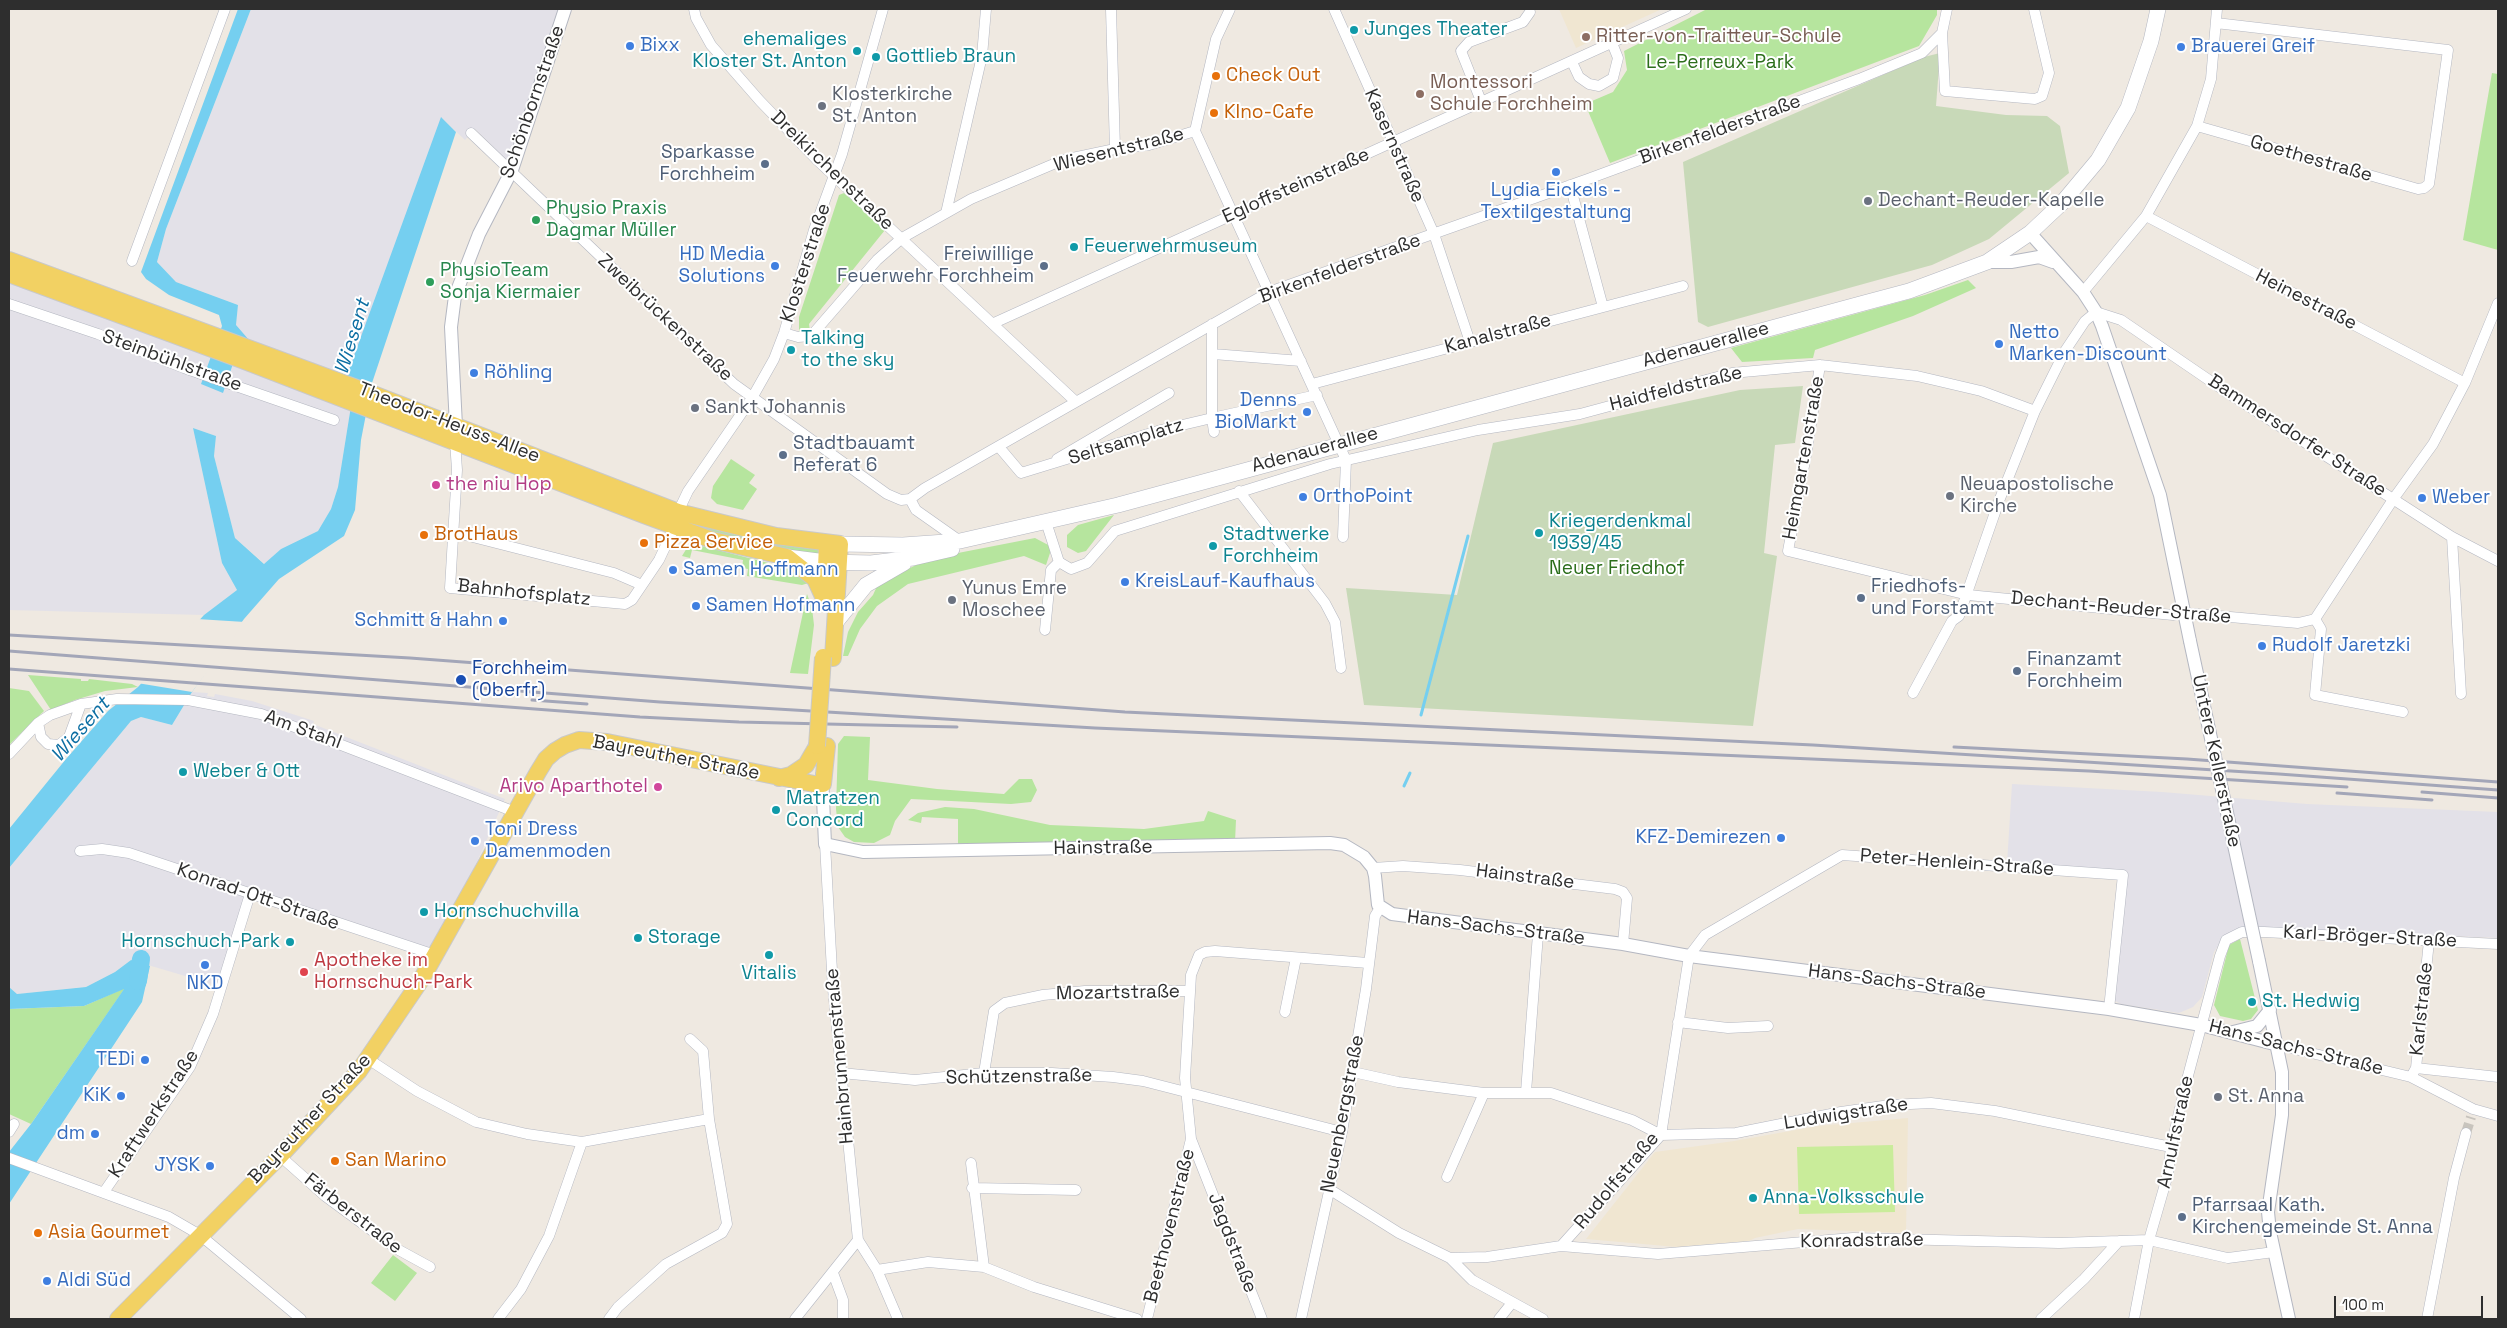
<!DOCTYPE html>
<html>
<head>
<meta charset="utf-8">
<style>
	body { margin:0 }
	#map { position:relative; width:2507px; height:1328px; overflow:hidden; background:#efe9e1; font-family:"Space Grotesk",sans-serif }
	canvas { display:block }
	.frame { position:absolute; inset:0; border:10px solid #2e2e2e; pointer-events:none }
	.scale { position:absolute; left:2334px; top:1296px; width:149px; height:22px; box-sizing:border-box; border:2px solid #2e2e2e; border-top:0; padding-left:6px; font-size:15px; line-height:18px; white-space:nowrap; color:#2e2e2e; -webkit-text-stroke:4px #fff; paint-order:stroke }
</style>
</head>
<body>
<div id="map">
<canvas width="2507" height="1328"></canvas>
<div class="frame"></div>
<div class="scale">100 m</div>
</div>
<script>
const ctx = document.querySelector('canvas').getContext('2d');
ctx.lineJoin = 'round';
function fillPath(path, color) { ctx.fillStyle = color; ctx.fill(path, 'evenodd'); }
const toPath = rows => new Path2D(rows.map(r => 'M' + r).join(''));
function trace(path, color, width, dash) { ctx.strokeStyle = color; ctx.lineWidth = width; ctx.lineCap = dash ? 'butt' : 'round'; ctx.setLineDash(dash || []); ctx.stroke(path); }
function drawText(font, color, halo, rows, align = 'center') {
  ctx.font = font + ' "Space Grotesk",sans-serif'; ctx.lineWidth = 4; ctx.setLineDash([]); ctx.textBaseline = 'middle'; ctx.strokeStyle = halo; ctx.fillStyle = color; for (const [text, x, y, turn = 0] of rows) {
    ctx.save(); ctx.translate(x, y); ctx.rotate((+turn || 0) * Math.PI / 180); ctx.textAlign = isNaN(turn) ? turn : align; if (halo) ctx.strokeText(text, 0, 0); ctx.fillText(text, 0, 0); ctx.restore();
  }
}
const industrial = toPath([
	[251,9,560,9,511,164,475,129,465,140,442,118,351,406,338,487,331,509,318,531,281,549,265,564,235,538,214,456,216,436,193,428,222,563,237,590,204,615,9,610,9,273,215,345,236,325,238,305,176,282,157,262,166,229],
	[192,692,208,693,207,696,214,697,215,694,252,701,314,721,313,724,505,799,435,955,249,898,219,986,131,960,115,972,86,987,17,994,9,987,9,868,131,721,141,717,172,725],
	[2012,784,2162,792,2307,804,2498,812,2498,938,2266,928,2224,937,2214,952,2202,997,2193,1007,2179,1013,2121,1004,2115,1001,2113,995,2127,872,2007,864]
]);
const education = toPath([
	[1559,9,1662,9,1576,48],
	[1908,1118,1906,1233,1798,1229,1755,1238,1749,1241,1677,1247,1586,1239,1655,1152,1734,1141,1818,1126]
]);
const green = toPath([
	[1707,9,1937,9,1937,15,1919,46,1610,163,1585,104,1613,92,1627,70,1624,51],
	[2492,73,2498,74,2498,250,2463,240],
	[844,193,885,230,809,324,810,331,799,332,799,317,839,195],
	[1968,280,1976,288,1913,316,1815,350,1813,358,1742,362,1731,348,1925,295],
	[731,459,755,475,749,483,757,489,743,510,717,504,711,498,713,486],
	[1114,515,1086,551,1078,553,1067,547,1067,535,1078,525],
	[700,524,811,547,818,550,819,554,788,551,697,529],
	[1035,538,1052,547,1046,565,1024,556,908,584,877,606,860,629,848,656,843,656,848,632,858,612,873,595,878,584,918,564,958,553],
	[690,543,796,570,812,582,802,585,747,576,748,569,742,568,743,560,692,550,690,558,682,556],
	[807,594,812,608,814,625,808,674,790,673],
	[28,675,81,679,81,681,88,681,89,679,132,684,138,687,105,691,75,700,51,710],
	[9,688,29,691,44,711,9,745],
	[844,736,870,737,868,780,937,789,1004,794,1019,779,1032,779,1037,790,1031,802,1011,804,911,799,895,821,890,835,874,843,854,842,845,837,838,827,836,809,838,744],
	[945,807,974,809,1050,825,1144,829,1204,821,1208,811,1236,820,1235,842,958,845,958,819,922,817,921,823,908,820,918,813],
	[2240,939,2258,1010,2251,1019,2243,1021,2220,1016,2214,1005,2229,945],
	[125,988,31,1124,9,1114,9,1009,84,1006],
	[393,1255,417,1273,395,1301,371,1283]
]);
const cemetery = toPath([
	[1940,53,1936,106,2006,115,2047,116,2060,126,2069,173,1989,239,1932,265,1708,327,1698,322,1683,162,1924,57],
	[1803,386,1795,443,1775,445,1764,553,1777,556,1753,726,1364,705,1346,588,1457,595,1493,443,1740,390]
]);
const pitch = toPath([
	[1893,1145,1895,1212,1799,1214,1797,1147]
]);
const water = toPath([
	[238,9,251,9,166,229,157,262,176,282,238,305,236,325,249,340,237,352,223,393,201,384,222,326,219,315,169,295,146,279,141,272],
	[441,117,456,132,372,383,361,440,355,510,344,536,279,579,244,619,192,692,172,725,141,717,131,721,9,868,9,829,66,759,108,711,138,687,204,615,237,590,222,563,193,428,216,436,214,456,235,538,264,564,281,549,318,531,331,509,338,487,351,406,347,375],
	[131,960,150,966,142,1002,9,1204,9,1152,31,1124,124,989,84,1006,9,1009,9,987,17,994,86,987,115,972]
]);
const pier = toPath([
	[197,619,245,622,192,692,137,683]
]);
const stream = toPath([
	[1421,715,1468,536],
	[1404,786,1410,773]
]);
const river = toPath([
	[138,981,141,959]
]);
const minorTunnel = toPath([
	[2466,1133,2471,1117]
]);
const minor = toPath([
	[694,9,696,18,711,45,760,101,816,159,1075,401],
	[1111,9,1115,149],
	[1334,9,1434,234,1470,342],
	[1947,9,1942,33,1945,91,2035,99,2042,96,2049,73,2034,9],
	[1572,62,1579,77,1589,84,1599,86,1613,78,1618,58,1612,43],
	[1481,101,1461,51,1469,42,1523,22,1530,12],
	[2197,126,2418,189,2424,188,2429,184,2448,50,2216,23],
	[1195,131,1346,460,1343,537],
	[1195,131,1216,39,1230,9],
	[471,133,734,384,887,494,901,500,910,499,925,488,1269,292,1588,179,1859,79,1922,53,1942,33],
	[1570,185,1603,307],
	[946,213,982,56,986,9],
	[2146,216,2465,383],
	[132,261,225,9],
	[2083,292,2146,216,2197,126,2211,79,2217,9],
	[9,304,98,334,184,368,334,420],
	[994,323,1686,9],
	[1212,324,1212,418,1317,395],
	[784,333,798,337,811,336,877,260,902,238,971,199,1063,160,1115,149,1149,145,1195,131],
	[1213,354,1301,361],
	[1820,365,1807,450,1788,551,1968,595,2173,615,2185,613,2298,623,2315,619,2394,498,2433,444,2465,383,2498,303],
	[1312,384,1683,286],
	[455,441,457,470,450,588,625,604,632,600,659,560,675,526],
	[999,447,1021,473,1161,430,1212,418,1214,432],
	[1057,459,1169,393],
	[1239,491,1325,603,1335,622,1341,668],
	[910,499,916,510,960,541],
	[678,512,688,491,752,398,774,359,784,333,814,230,842,154,883,9],
	[1048,528,1059,562,1071,569,1087,563,1115,531,1330,464,1478,430,1580,414,1732,373,1820,365,1917,376,1981,391,2035,411],
	[453,532,614,573,642,585],
	[2452,537,2461,694],
	[2315,619,2321,629,2315,695,2403,712],
	[1045,630,1051,570,1059,562],
	[1913,693,1952,621,1959,616,1999,501,2035,411,2065,351,2085,321,2096,312,2121,320,2225,391,2452,537,2498,561],
	[38,723,41,737,48,744,59,745,69,737,81,704],
	[9,754,38,723,50,715,81,704,117,699,188,700,261,714,515,812],
	[825,844,833,989,858,1240,877,1270,898,1319],
	[80,851,102,849,129,853,435,955],
	[1373,868,1403,866,1460,870,1615,889,1623,892,1627,898,1623,944],
	[1285,1012,1296,958],
	[1678,1022,1728,1028,1768,1026],
	[2278,1045,2411,1077,2473,1109,2498,1116],
	[368,1059,417,1091,476,1122,527,1134,582,1142,709,1119,703,1051,690,1039],
	[2416,1068,2498,1077],
	[1353,1072,1398,1082,1484,1093,1551,1093,1632,1120,1661,1135,1736,1133,1841,1112,1890,1105,1931,1103,1995,1111,2171,1147],
	[841,1073,915,1080,984,1073,1052,1073,1113,1077,1143,1081,1342,1132],
	[984,1073,994,1011,1005,1003,1043,995,1085,991,1190,991],
	[2411,1077,2416,1068,2429,941],
	[1526,1092,1538,934],
	[9,1132,14,1124],
	[1191,1139,1262,1319],
	[280,1156,325,1196,397,1249,430,1267],
	[9,1158,169,1217,200,1235,301,1319],
	[971,1163,984,1267],
	[1447,1177,1484,1093],
	[972,1188,1076,1190],
	[1329,1189,1399,1233,1450,1258,1472,1280,1543,1319],
	[104,1192,190,1067,213,1014,250,894],
	[1561,1246,1661,1135,1689,956,1705,935,1842,855,2123,875,2109,1009],
	[1450,1258,1487,1257,1561,1246,1658,1254,1853,1238,2059,1243,2149,1240,2228,1258,2274,1252],
	[877,1270,928,1262,984,1267,1034,1287,1137,1319],
	[833,1273,843,1300,843,1319],
	[498,1319,521,1289,549,1236,582,1142],
	[609,1319,618,1307,666,1264,722,1233,727,1224,709,1119],
	[795,1319,858,1240],
	[1147,1319,1191,1139,1185,1078,1191,975,1199,955,1205,952,1215,951,1368,963],
	[1301,1319,1342,1132,1366,989,1375,916,1380,908],
	[1499,1319,1511,1304],
	[2041,1319,2084,1279,2119,1241],
	[2134,1319,2149,1240,2168,1174,2171,1147,2185,1087,2220,956,2226,940,2242,932,2264,932,2498,944],
	[2427,1319,2454,1178,2466,1133]
]);
const tertiary = toPath([
	[2030,233,2083,292,2096,312,2102,326,2160,495,2190,641],
	[1987,262,2011,262,2039,257,2053,262],
	[456,426,451,327,455,296,479,234,512,170,565,9],
	[822,775,825,844,863,852,1330,843,1344,845,1364,857,1373,868,1375,876,1378,905,1392,914,1623,944,1689,956,2109,1009,2201,1025,2278,1045],
	[2259,961,2282,1072,2282,1115,2268,1212,2270,1232,2289,1319],
	[2233,1032,2257,1026,2270,1010]
]);
const secondary = toPath([
	[840,544,903,545,960,541,1118,505,1864,303,1909,291,1987,262,2030,233,2062,203,2098,160,2128,108,2151,41,2158,9],
	[787,557,826,562,871,563,913,558,952,549],
	[836,622,866,585,904,563]
]);
const primary = toPath([
	[9,260,373,394,678,512,776,536,840,544,833,658],
	[9,274,242,360,644,515,712,540,787,557,815,579,826,603],
	[825,593,827,543],
	[779,778,791,775,806,765,817,746],
	[118,1319,280,1156,359,1071,421,980,538,772,546,759,555,751,565,745,579,740,607,742,814,784,823,784,827,746]
]);
const rail = toPath([
	[9,635,410,658,1125,712,1813,745,2279,774,2498,790],
	[9,651,660,702,1095,728,2089,771,2347,787],
	[9,669,640,717,739,722,957,727],
	[532,700,587,704],
	[1954,747,2187,759,2498,782],
	[2422,792,2498,798],
	[2337,793,2432,800]
]);
const tertiaryBridge = toPath([
	[2190,641,2259,961]
]);
const primaryBridge = toPath([
	[817,746,823,657]
]);
const markers = [
	[1354,30,5,"#0f9aa8"],
	[1586,37,5,"#8d6e63"],
	[630,46,5,"#3f7fe0"],
	[2181,47,5,"#3f7fe0"],
	[857,51,5,"#0f9aa8"],
	[876,57,5,"#0f9aa8"],
	[1216,76,5,"#e8710a"],
	[1420,94,5,"#8d6e63"],
	[822,106,5,"#6b7280"],
	[1214,113,5,"#e8710a"],
	[765,164,5,"#5c6f8a"],
	[1556,172,5,"#3f7fe0"],
	[1868,201,5,"#6b7280"],
	[536,220,5,"#2e9e5b"],
	[1074,247,5,"#0f9aa8"],
	[775,266,5,"#3f7fe0"],
	[1044,266,5,"#5c6f8a"],
	[430,282,5,"#2e9e5b"],
	[1999,344,5,"#3f7fe0"],
	[791,350,5,"#0f9aa8"],
	[474,373,5,"#3f7fe0"],
	[695,408,5,"#6b7280"],
	[1307,412,5,"#3f7fe0"],
	[783,455,5,"#5c6f8a"],
	[436,485,5,"#d1479c"],
	[1950,496,5,"#6b7280"],
	[1303,497,5,"#3f7fe0"],
	[2422,498,5,"#3f7fe0"],
	[1539,533,5,"#0f9aa8"],
	[424,535,5,"#e8710a"],
	[644,543,5,"#e8710a"],
	[1213,546,5,"#0f9aa8"],
	[673,570,5,"#3f7fe0"],
	[1125,582,5,"#3f7fe0"],
	[1861,598,5,"#5c6f8a"],
	[952,600,5,"#6b7280"],
	[696,606,5,"#3f7fe0"],
	[503,621,5,"#3f7fe0"],
	[2262,646,5,"#3f7fe0"],
	[2017,671,5,"#5c6f8a"],
	[461,680,6,"#1a4fb4"],
	[183,772,5,"#0f9aa8"],
	[658,787,5,"#d1479c"],
	[776,810,5,"#0f9aa8"],
	[1781,838,5,"#3f7fe0"],
	[475,841,5,"#3f7fe0"],
	[424,912,5,"#0f9aa8"],
	[638,938,5,"#0f9aa8"],
	[290,942,5,"#0f9aa8"],
	[769,955,5,"#0f9aa8"],
	[205,965,5,"#3f7fe0"],
	[304,972,5,"#e0444e"],
	[2252,1002,5,"#0f9aa8"],
	[145,1060,5,"#3f7fe0"],
	[121,1096,5,"#3f7fe0"],
	[2218,1097,5,"#6b7280"],
	[95,1134,5,"#3f7fe0"],
	[335,1161,5,"#e8710a"],
	[210,1166,5,"#3f7fe0"],
	[1753,1198,5,"#0f9aa8"],
	[2182,1217,5,"#5c6f8a"],
	[38,1233,5,"#e8710a"],
	[47,1281,5,"#3f7fe0"]
];
const cultureNames = [
	["Junges Theater",1364,30],
	["ehemaliges",847,40,"right"],
	["Kloster St. Anton",847,62,"right"],
	["Gottlieb Braun",886,57],
	["Feuerwehrmuseum",1084,247],
	["Talking",801,339],
	["to the sky",801,361],
	["Kriegerdenkmal",1549,522],
	["1939/45",1549,544],
	["Stadtwerke",1223,535],
	["Forchheim",1223,557],
	["Weber & Ott",193,772],
	["Matratzen",786,799],
	["Concord",786,821],
	["Hornschuchvilla",434,912],
	["Storage",648,938],
	["Hornschuch-Park",280,942,"right"],
	["Vitalis",769,974,"center"],
	["St. Hedwig",2262,1002],
	["Anna-Volksschule",1763,1198]
];
const educationNames = [
	["Ritter-von-Traitteur-Schule",1596,37],
	["Montessori",1430,83],
	["Schule Forchheim",1430,105]
];
const shopNames = [
	["Bixx",640,46],
	["Brauerei Greif",2191,47],
	["Lydia Eickels -",1556,191,"center"],
	["Textilgestaltung",1556,213,"center"],
	["HD Media",765,255,"right"],
	["Solutions",765,277,"right"],
	["Netto",2009,333],
	["Marken-Discount",2009,355],
	["Röhling",484,373],
	["Denns",1297,401,"right"],
	["BioMarkt",1297,423,"right"],
	["OrthoPoint",1313,497],
	["Weber",2432,498],
	["Samen Hoffmann",683,570],
	["KreisLauf-Kaufhaus",1135,582],
	["Samen Hofmann",706,606],
	["Schmitt & Hahn",493,621,"right"],
	["Rudolf Jaretzki",2272,646],
	["Toni Dress",485,830],
	["Damenmoden",485,852],
	["KFZ-Demirezen",1771,838,"right"],
	["NKD",205,984,"center"],
	["TEDi",135,1060,"right"],
	["KiK",111,1096,"right"],
	["dm",85,1134,"right"],
	["JYSK",200,1166,"right"],
	["Aldi Süd",57,1281]
];
const parkNames = [
	["Le-Perreux-Park",1720,63],
	["Neuer Friedhof",1617,569]
];
const foodNames = [
	["Check Out",1226,76],
	["KIno-Cafe",1224,113],
	["BrotHaus",434,535],
	["Pizza Service",654,543],
	["San Marino",345,1161],
	["Asia Gourmet",48,1233]
];
const worshipNames = [
	["Klosterkirche",832,95],
	["St. Anton",832,117],
	["Dechant-Reuder-Kapelle",1878,201],
	["Sankt Johannis",705,408],
	["Neuapostolische",1960,485],
	["Kirche",1960,507],
	["Yunus Emre",962,589],
	["Moschee",962,611],
	["St. Anna",2228,1097]
];
const streetNames = [
	["Schönbornstraße",533,102,-71],
	["Birkenfelderstraße",1720,130,-20],
	["Kasernstraße",1394,146,66],
	["Wiesentstraße",1119,150,-14],
	["Goethestraße",2311,159,16],
	["Dreikirchenstraße",832,171,44],
	["Egloffsteinstraße",1296,186,-24],
	["Klosterstraße",806,263,-72],
	["Birkenfelderstraße",1340,269,-20],
	["Heinestraße",2306,300,27],
	["Zweibrückenstraße",665,318,43],
	["Kanalstraße",1498,334,-15],
	["Adenauerallee",1706,345,-15],
	["Steinbühlstraße",172,361,20],
	["Haidfeldstraße",1676,389,-14],
	["Theodor-Heuss-Allee",449,423,21],
	["Bammersdorfer Straße",2297,436,33],
	["Seltsamplatz",1126,442,-17],
	["Adenauerallee",1315,450,-15],
	["Heimgartenstraße",1804,458,-80],
	["Bahnhofsplatz",524,593,6],
	["Dechant-Reuder-Straße",2121,608,5],
	["Am Stahl",303,730,20],
	["Bayreuther Straße",676,758,11],
	["Untere Kellerstraße",2216,761,78],
	["Hainstraße",1103,848,-1],
	["Peter-Henlein-Straße",1957,863,4],
	["Hainstraße",1525,877,7],
	["Konrad-Ott-Straße",258,897,19],
	["Hans-Sachs-Straße",1496,928,7],
	["Karl-Bröger-Straße",2370,937,3],
	["Hans-Sachs-Straße",1897,982,7],
	["Mozartstraße",1118,993,-1],
	["Karlstraße",2422,1009,-84],
	["Hans-Sachs-Straße",2296,1048,14],
	["Hainbrunnenstraße",840,1056,-95],
	["Schützenstraße",1019,1077,-1],
	["Kraftwerkstraße",154,1114,-57],
	["Neuenbergstraße",1343,1114,-79],
	["Ludwigstraße",1846,1114,-9],
	["Bayreuther Straße",310,1119,-47],
	["Arnulfstraße",2176,1132,-78],
	["Rudolfstraße",1617,1181,-50],
	["Färberstraße",353,1214,38],
	["Beethovenstraße",1170,1226,-76],
	["Konradstraße",1862,1241,-1],
	["Jagdstraße",1232,1243,69]
];
const serviceNames = [
	["Sparkasse",755,153,"right"],
	["Forchheim",755,175,"right"],
	["Freiwillige",1034,255,"right"],
	["Feuerwehr Forchheim",1034,277,"right"],
	["Stadtbauamt",793,444],
	["Referat 6",793,466],
	["Friedhofs-",1871,587],
	["und Forstamt",1871,609],
	["Finanzamt",2027,660],
	["Forchheim",2027,682],
	["Pfarrsaal Kath.",2192,1206],
	["Kirchengemeinde St. Anna",2192,1228]
];
const leisureNames = [
	["Physio Praxis",546,209],
	["Dagmar Müller",546,231],
	["PhysioTeam",440,271],
	["Sonja Kiermaier",440,293]
];
const hotelNames = [
	["the niu Hop",446,485],
	["Arivo Aparthotel",648,787,"right"]
];
const transitNames = [
	["Forchheim",472,669],
	["(Oberfr)",472,691]
];
const healthNames = [
	["Apotheke im",314,961],
	["Hornschuch-Park",314,983]
];
const waterNames = [
	["Wiesent",353,337,-73],
	["Wiesent",81,730,-49]
];
fillPath(industrial, '#e3e1e8');
fillPath(education, '#f0e6d1');
fillPath(green, '#b6e59e');
fillPath(cemetery, '#c8d9b8');
fillPath(pitch, '#c9ec9a');
fillPath(water, '#75cff0');
fillPath(pier, '#efe9e1');
trace(stream, '#75cff0', 3);
trace(river, '#75cff0', 18);
trace(minorTunnel, '#c8c4bd', 10, [10, 5]);
trace(minor, '#b4b7c1', 11);
trace(tertiary, '#b4b7c1', 14);
trace(secondary, '#b4b7c1', 16);
trace(primary, '#c9c9c9', 18);
trace(minor, '#fff', 10);
trace(tertiary, '#fff', 12);
trace(secondary, '#fff', 15);
trace(primary, '#f2d163', 16);
trace(rail, '#a3a6b8', 3);
trace(tertiaryBridge, '#b4b7c1', 14, []);
trace(primaryBridge, '#c9c9c9', 18, []);
trace(tertiaryBridge, '#fff', 12);
trace(primaryBridge, '#f2d163', 16);
for (const [x, y, r, color] of markers) { const dot = new Path2D(); dot.arc(x, y, r, 0, 2 * Math.PI); ctx.fillStyle = color; ctx.fill(dot); trace(dot, '#fff', 2); }
drawText('19px', '#0d838f', '#fff', cultureNames, 'left');
drawText('19px', '#785e54', '#fff', educationNames, 'left');
drawText('19px', '#366cbe', '#fff', shopNames, 'left');
drawText('19px', '#2c6e1b', '#fff', parkNames);
drawText('19px', '#c56008', '#fff', foodNames, 'left');
drawText('19px', '#5b616d', '#fff', worshipNames, 'left');
drawText('19px', '#2e2e2e', '#fff', streetNames);
drawText('19px', '#4e5e75', '#fff', serviceNames, 'left');
drawText('19px', '#27864d', '#fff', leisureNames, 'left');
drawText('19px', '#b23c85', '#fff', hotelNames, 'left');
drawText('19px', '#164399', '#fff', transitNames, 'left');
drawText('19px', '#be3a42', '#fff', healthNames, 'left');
drawText('italic 20px', '#0d6fa3', '#fff', waterNames);
</script>
</body>
</html>
